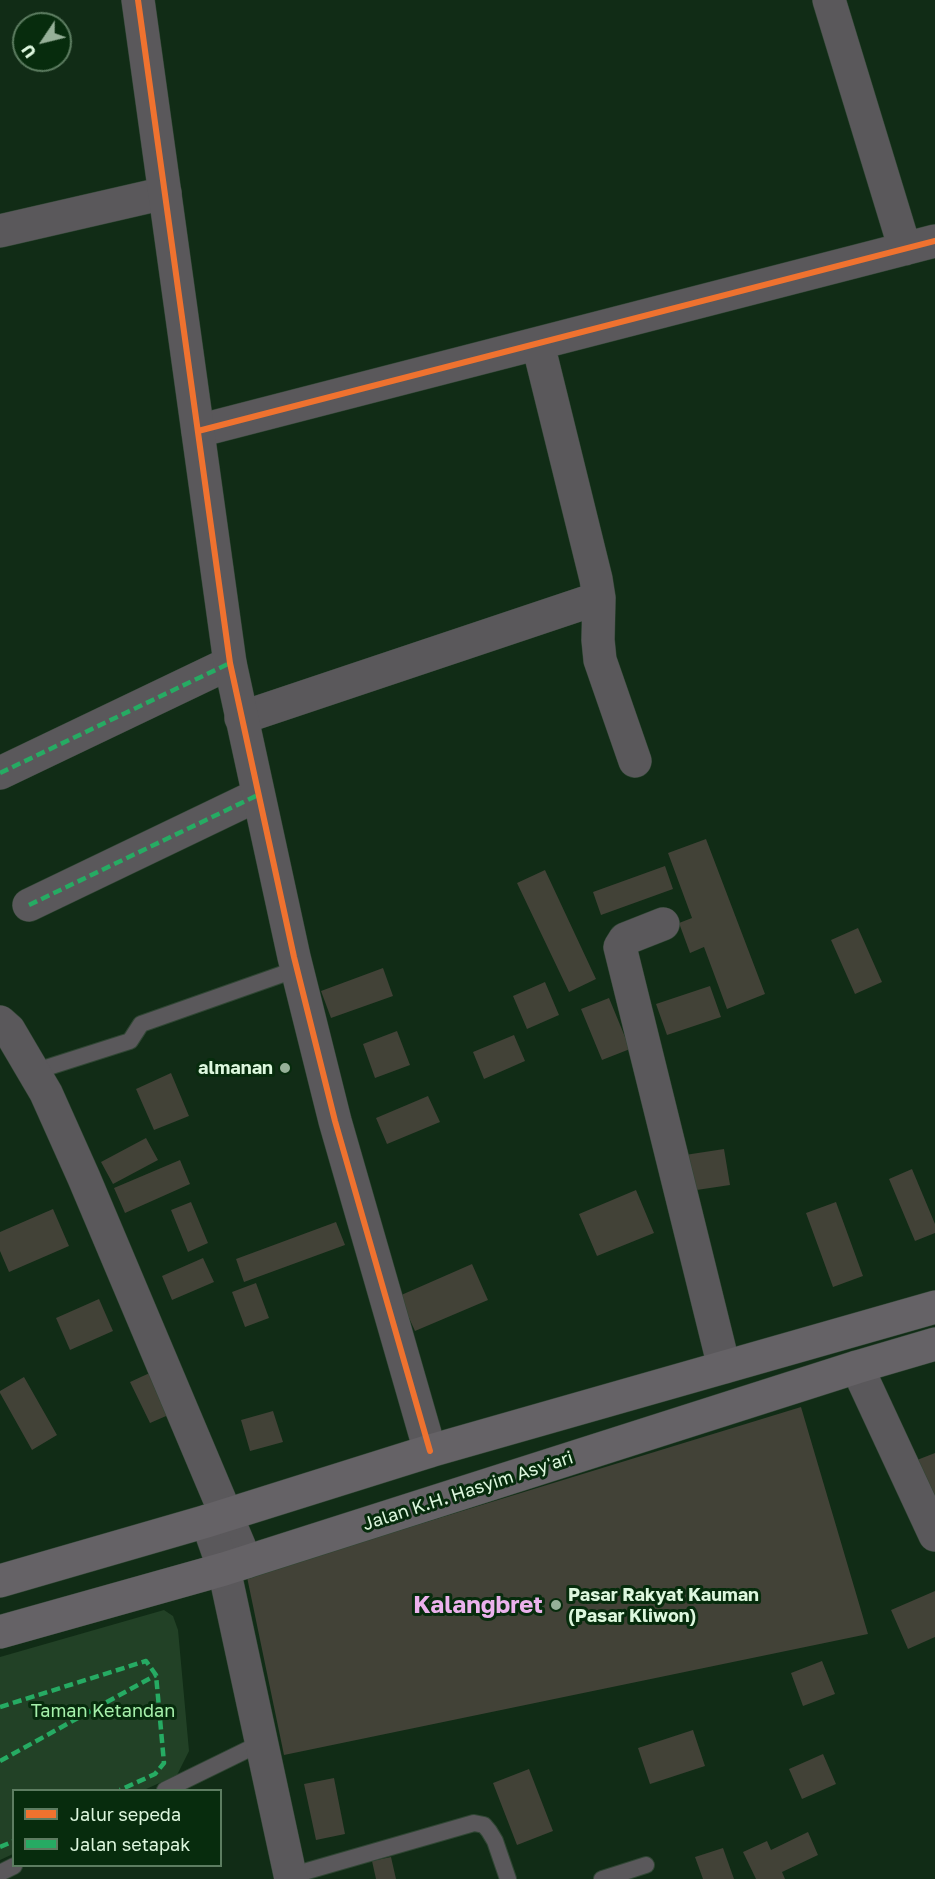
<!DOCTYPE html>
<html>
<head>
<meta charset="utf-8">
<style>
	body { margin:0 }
	#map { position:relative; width:935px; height:1879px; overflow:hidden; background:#112c16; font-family:"Golos Text",sans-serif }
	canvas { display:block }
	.legend { position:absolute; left:12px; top:1789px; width:210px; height:78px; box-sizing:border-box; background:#072c0d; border:2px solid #5d7d61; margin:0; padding:8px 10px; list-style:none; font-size:18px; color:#ddf7de }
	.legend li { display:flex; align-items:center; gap:12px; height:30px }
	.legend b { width:30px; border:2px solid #5d7d61 }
	.north { position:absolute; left:12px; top:12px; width:60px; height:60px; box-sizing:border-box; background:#072c0d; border:2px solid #5d7d61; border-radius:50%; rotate:235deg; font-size:16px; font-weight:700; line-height:24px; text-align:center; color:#ddf7de }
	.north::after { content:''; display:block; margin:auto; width:21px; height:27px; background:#96b098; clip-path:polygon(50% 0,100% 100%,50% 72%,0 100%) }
</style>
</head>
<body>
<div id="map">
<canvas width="935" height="1879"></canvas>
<ul class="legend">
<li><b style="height:8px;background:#ef722f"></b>Jalur sepeda</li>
<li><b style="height:8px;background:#26ab63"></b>Jalan setapak</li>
</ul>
<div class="north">U</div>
</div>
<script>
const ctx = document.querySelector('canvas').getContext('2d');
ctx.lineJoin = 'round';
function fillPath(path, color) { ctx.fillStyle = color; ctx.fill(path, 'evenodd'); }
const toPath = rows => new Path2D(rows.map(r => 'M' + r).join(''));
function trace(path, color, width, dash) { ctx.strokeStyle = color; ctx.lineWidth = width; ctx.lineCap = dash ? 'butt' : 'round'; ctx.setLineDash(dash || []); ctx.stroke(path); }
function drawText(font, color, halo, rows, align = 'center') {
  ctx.font = font + ' "Golos Text",sans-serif'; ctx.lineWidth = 6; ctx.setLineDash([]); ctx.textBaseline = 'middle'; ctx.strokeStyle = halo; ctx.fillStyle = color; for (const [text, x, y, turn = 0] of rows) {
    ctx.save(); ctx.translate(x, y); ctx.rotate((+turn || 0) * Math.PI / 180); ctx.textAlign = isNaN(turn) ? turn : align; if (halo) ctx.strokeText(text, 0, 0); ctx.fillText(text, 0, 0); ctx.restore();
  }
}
const green = toPath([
	[164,1610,173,1616,178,1630,189,1751,177,1775,144,1790,14,1790,13,1854,0,1860,0,1657]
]);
const building = toPath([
	[706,839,765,994,727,1009,704,947,690,953,679,923,692,918,668,853],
	[665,866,673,889,601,915,593,892],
	[545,870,596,979,569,992,517,883],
	[858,928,882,982,855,994,831,940],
	[383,968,393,996,331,1018,321,991],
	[545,982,559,1015,527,1029,513,996],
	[710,986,721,1017,667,1035,656,1004],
	[609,998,630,1049,602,1060,581,1009],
	[397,1031,410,1065,375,1078,363,1044],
	[514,1035,525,1061,484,1079,473,1052],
	[171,1073,189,1116,154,1130,136,1089],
	[428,1096,440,1122,387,1144,376,1118],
	[146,1138,158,1160,113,1184,101,1162],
	[724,1149,730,1185,690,1191,685,1155],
	[180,1160,190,1184,125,1213,114,1188],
	[912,1169,935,1224,935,1233,915,1241,889,1179],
	[636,1190,654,1233,597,1256,579,1214],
	[191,1202,208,1243,188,1252,171,1210],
	[836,1202,863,1276,833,1287,806,1213],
	[53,1209,69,1246,9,1272,0,1251,0,1232],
	[336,1222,345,1245,244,1282,236,1259],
	[203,1258,214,1282,172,1300,162,1276],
	[472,1264,488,1300,415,1331,399,1296],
	[256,1283,269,1318,245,1327,232,1292],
	[99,1299,113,1331,70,1350,56,1318],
	[154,1371,173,1413,150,1423,130,1382],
	[24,1377,57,1435,32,1450,0,1393,0,1391],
	[801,1407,868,1634,284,1755,247,1577],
	[273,1411,283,1442,250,1451,241,1420],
	[935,1453,935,1503,917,1460],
	[935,1591,935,1637,908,1649,891,1610],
	[822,1661,835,1694,803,1706,791,1673],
	[693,1730,705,1766,650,1784,638,1748],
	[823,1754,836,1784,802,1799,789,1769],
	[529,1769,553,1831,517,1845,493,1783],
	[334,1778,345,1834,316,1840,304,1784],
	[808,1832,818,1855,782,1872,785,1879,756,1879,743,1852,767,1841,771,1850],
	[723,1848,734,1879,703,1879,695,1857],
	[391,1857,396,1879,376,1879,372,1861]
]);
const service = toPath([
	[33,1072,130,1041,141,1024,297,969],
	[165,1790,261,1743],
	[0,1873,14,1866],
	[290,1876,474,1823,484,1825,489,1831,495,1841,508,1879],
	[602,1879,646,1865]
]);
const minor = toPath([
	[829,0,905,249],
	[0,231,165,193],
	[538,344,596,579,599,598,598,640,600,660,635,761],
	[198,431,935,241],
	[241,718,599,598],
	[0,773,230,663],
	[29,905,258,795],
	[663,924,625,939,620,947,724,1367],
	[0,1022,9,1030,46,1093,84,1178,246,1562],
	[857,1367,935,1535]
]);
const tertiary = toPath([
	[138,0,230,663,294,957,335,1121,430,1451],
	[207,1521,224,1569,291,1879]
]);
const secondary = toPath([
	[0,1581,207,1521,430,1451,935,1307],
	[0,1632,224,1569,857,1367,935,1344]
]);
const quiet = toPath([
	[0,773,230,663],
	[29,905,258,795],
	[0,1707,146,1661,156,1675,164,1763,155,1774,120,1790],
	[0,1761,156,1675],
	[0,1847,14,1841]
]);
const cycleway = toPath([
	[138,0,230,663,294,957,335,1121,430,1451],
	[198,431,935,241]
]);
const markers = [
	[285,1068,6,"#96b098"],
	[556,1605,6,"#96b098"]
];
const poiNames = [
	["almanan",273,1068],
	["Pasar Rakyat Kauman",568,1595,"left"],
	["(Pasar Kliwon)",568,1616,"left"]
];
const streetNames = [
	["Jalan K.H. Hasyim Asy'ari",468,1491,-18]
];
const parkNames = [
	["Taman Ketandan",103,1711]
];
const districtNames = [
	["Kalangbret",478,1605]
];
fillPath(green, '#224126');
fillPath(building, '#424237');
trace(service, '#304634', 18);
trace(minor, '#304634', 34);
trace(tertiary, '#304634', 34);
trace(secondary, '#304634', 34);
trace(service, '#5a585b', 16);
trace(minor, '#5a585b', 33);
trace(tertiary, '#5a585b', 33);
trace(secondary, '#656266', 33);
trace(quiet, '#26ab63', 4.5, [9, 4.5]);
trace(cycleway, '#ef722f', 6);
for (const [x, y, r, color] of markers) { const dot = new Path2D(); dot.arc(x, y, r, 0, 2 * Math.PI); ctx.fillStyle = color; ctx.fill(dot); trace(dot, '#072c0d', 2); }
drawText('bold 18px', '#ddf7de', '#072c0d', poiNames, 'right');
drawText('18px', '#ddf7de', '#072c0d', streetNames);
drawText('18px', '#a6f1ab', '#072c0d', parkNames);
drawText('bold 24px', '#ebb2ec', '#072c0d', districtNames);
</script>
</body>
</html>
